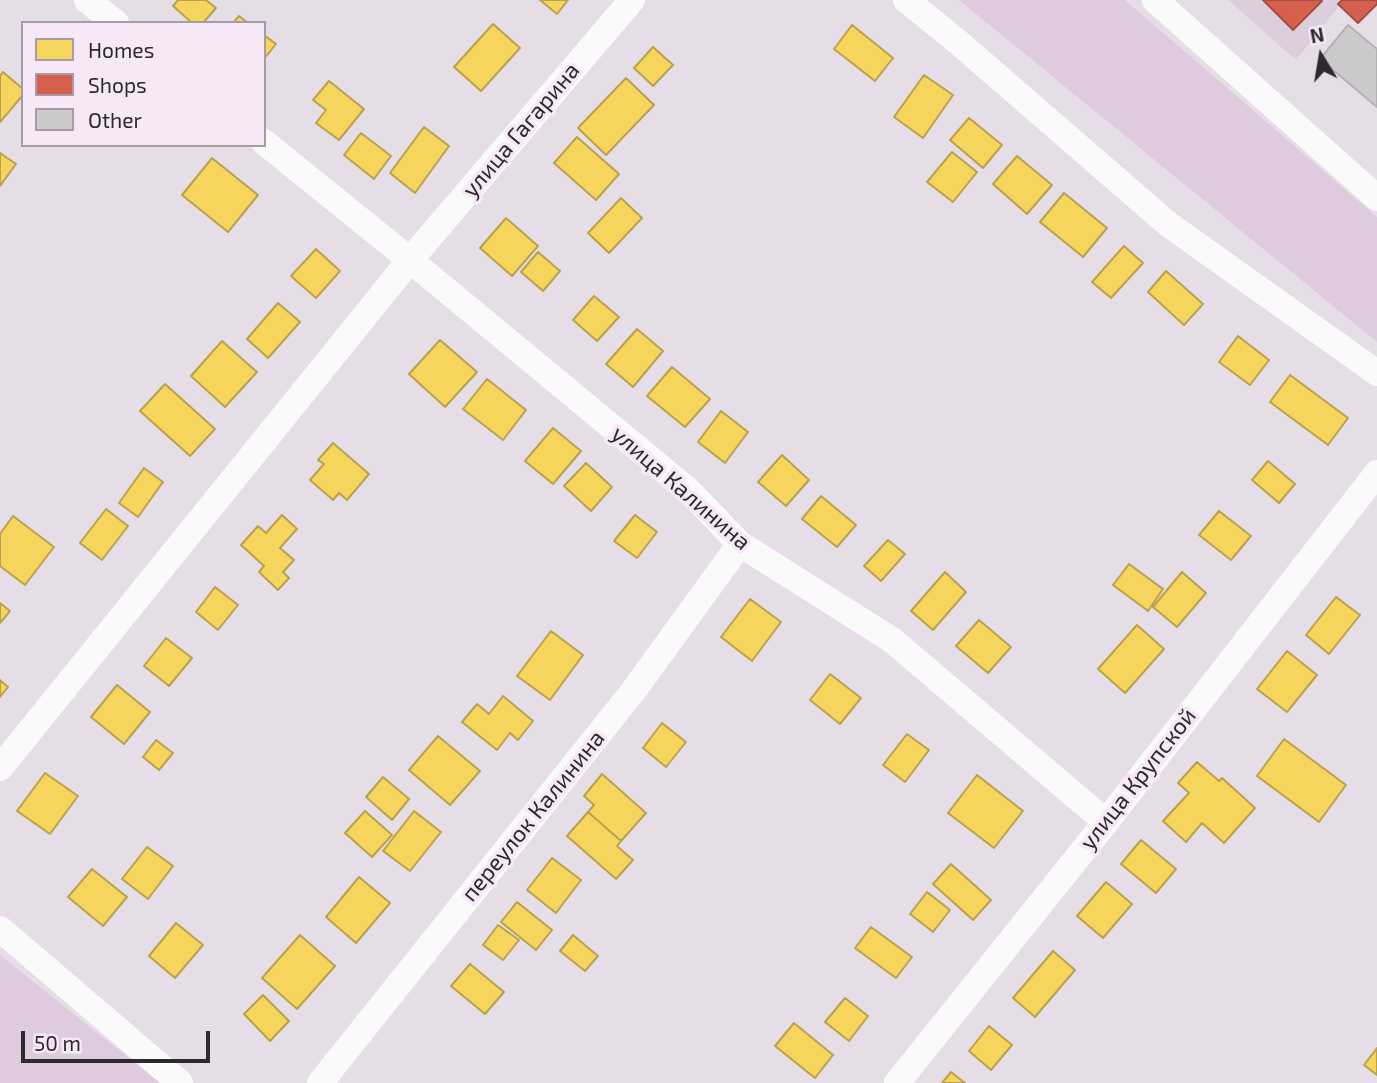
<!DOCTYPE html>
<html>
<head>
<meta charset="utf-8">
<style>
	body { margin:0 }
	#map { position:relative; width:1377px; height:1083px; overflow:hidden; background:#e6dee6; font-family:"Exo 2",sans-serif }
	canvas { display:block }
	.legend { position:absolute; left:21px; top:21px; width:245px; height:126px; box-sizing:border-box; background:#f6e8f6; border:2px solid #a69ca6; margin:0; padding:9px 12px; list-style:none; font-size:21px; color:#2e292e }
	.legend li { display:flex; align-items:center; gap:14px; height:35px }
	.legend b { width:35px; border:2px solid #a69ca6 }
	.north { position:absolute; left:1286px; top:21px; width:70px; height:70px; -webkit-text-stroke:5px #f6e8f6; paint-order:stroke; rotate:349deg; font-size:19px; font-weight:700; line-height:28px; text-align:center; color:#2e292e }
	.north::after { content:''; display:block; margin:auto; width:24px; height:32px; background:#2e292e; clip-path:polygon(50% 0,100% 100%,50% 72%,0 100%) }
	.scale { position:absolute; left:21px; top:1031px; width:189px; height:32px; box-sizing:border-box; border:4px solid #2e292e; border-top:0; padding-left:9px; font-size:21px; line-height:24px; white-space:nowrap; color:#2e292e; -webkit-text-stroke:5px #f6e8f6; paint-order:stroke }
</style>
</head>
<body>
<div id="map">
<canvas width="1377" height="1083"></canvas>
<ul class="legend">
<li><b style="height:19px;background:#f6d55c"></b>Homes</li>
<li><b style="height:19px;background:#d6604d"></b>Shops</li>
<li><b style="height:19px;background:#ccc9ca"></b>Other</li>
</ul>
<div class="north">N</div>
<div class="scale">50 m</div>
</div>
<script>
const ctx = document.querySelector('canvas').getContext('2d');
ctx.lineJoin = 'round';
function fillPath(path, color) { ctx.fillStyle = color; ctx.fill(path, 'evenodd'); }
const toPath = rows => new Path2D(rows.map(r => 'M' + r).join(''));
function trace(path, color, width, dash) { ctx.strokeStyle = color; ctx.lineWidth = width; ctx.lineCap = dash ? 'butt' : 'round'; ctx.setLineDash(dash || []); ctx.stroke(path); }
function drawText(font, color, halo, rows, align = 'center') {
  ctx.font = font + ' "Exo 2",sans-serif'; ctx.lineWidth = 7; ctx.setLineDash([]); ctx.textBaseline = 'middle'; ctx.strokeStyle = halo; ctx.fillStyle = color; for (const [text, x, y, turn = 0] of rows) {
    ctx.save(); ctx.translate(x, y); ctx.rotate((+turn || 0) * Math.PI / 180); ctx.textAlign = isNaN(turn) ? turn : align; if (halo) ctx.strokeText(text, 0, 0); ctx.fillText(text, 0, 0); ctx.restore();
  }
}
const built = toPath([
	[1228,0,1344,0,1296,60]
]);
const green = toPath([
	[959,0,1125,0,1377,217,1377,342],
	[0,955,160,1083,0,1083]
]);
const homes = toPath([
	[178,0,206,0,216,8,203,23,192,23,173,6,178,0],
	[540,0,568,0,557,14,540,0],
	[239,16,248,23,233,23,239,16],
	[493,24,520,48,481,91,454,67,493,24],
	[852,25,893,58,875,81,834,49,852,25],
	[264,35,276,44,264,59,264,35],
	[653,47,673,65,653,86,634,68,653,47],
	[3,72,23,89,23,95,0,122,0,76,3,72],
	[924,75,953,95,923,138,894,117,924,75],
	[626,78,654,105,606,155,578,128,626,78],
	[329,81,364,109,339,140,316,123,326,110,313,100,329,81],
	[969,118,1002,145,983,168,950,140,969,118],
	[424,127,449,146,415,193,390,173,424,127],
	[361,133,391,156,374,179,344,155,361,133],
	[577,137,619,174,596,200,554,163,577,137],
	[952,152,977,172,953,202,927,182,952,152],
	[0,153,16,164,0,186,0,153],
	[1017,156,1052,185,1027,214,993,184,1017,156],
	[212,158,258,195,228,232,182,195,212,158],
	[1064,193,1107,228,1083,257,1040,222,1064,193],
	[621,198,642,218,609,253,588,233,621,198],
	[506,218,538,246,512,276,480,248,506,218],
	[1124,246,1143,263,1111,298,1092,282,1124,246],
	[316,249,340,271,316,298,291,276,316,249],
	[538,252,560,271,543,291,521,272,538,252],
	[1166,271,1203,304,1184,325,1148,292,1166,271],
	[594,296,619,317,597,341,573,320,594,296],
	[278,303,300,322,268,358,247,339,278,303],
	[637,329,663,351,633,387,606,364,637,329],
	[1238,336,1269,360,1250,385,1219,362,1238,336],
	[440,340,477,372,445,407,409,374,440,340],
	[222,341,257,372,225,407,191,376,222,341],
	[672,367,710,399,685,427,647,396,672,367],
	[1290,375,1348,418,1328,445,1270,402,1290,375],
	[487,379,526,410,503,440,463,409,487,379],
	[165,384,215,429,190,456,140,411,165,384],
	[721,411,748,432,725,463,698,442,721,411],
	[553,428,581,451,553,484,525,461,553,428],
	[333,443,369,474,347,500,339,493,333,500,310,480,324,464,318,460,333,443],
	[782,455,809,480,786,506,758,482,782,455],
	[1268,461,1295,484,1279,503,1252,480,1268,461],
	[586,463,612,487,591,511,564,486,586,463],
	[144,468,163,482,138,517,119,503,144,468],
	[821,496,856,525,837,547,802,519,821,496],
	[106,509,128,526,102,560,80,543,106,509],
	[1219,511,1251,536,1231,560,1199,535,1219,511],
	[282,515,297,529,280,548,294,560,283,572,289,578,278,590,259,572,264,566,241,545,258,526,266,533,282,515],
	[635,515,657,532,637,558,614,541,635,515],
	[13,516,54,547,25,585,0,566,0,534,13,516],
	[888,540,905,554,881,581,864,566,888,540],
	[1129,564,1163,589,1148,611,1113,585,1129,564],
	[945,572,966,592,933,630,911,611,945,572],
	[1182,572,1206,593,1177,627,1153,607,1182,572],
	[215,587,238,605,218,630,196,612,215,587],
	[1336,597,1360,615,1329,654,1306,635,1336,597],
	[750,599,781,622,752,661,721,637,750,599],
	[0,603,10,611,0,623,0,603],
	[979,620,1011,647,988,673,956,646,979,620],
	[1137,625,1164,649,1125,693,1098,669,1137,625],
	[551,631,583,655,550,700,517,676,551,631],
	[166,638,192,658,169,686,144,666,166,638],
	[1287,651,1317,675,1287,712,1257,689,1287,651],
	[830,674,861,698,840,724,810,700,830,674],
	[0,680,8,687,0,697,0,680],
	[117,685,150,712,124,744,91,717,117,685],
	[503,696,533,721,518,740,510,733,497,750,462,722,477,704,489,714,503,696],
	[662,723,686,742,666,767,643,748,662,723],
	[907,734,929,750,905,782,883,765,907,734],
	[438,736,480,771,450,805,409,770,438,736],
	[1284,739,1346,785,1319,822,1257,776,1284,739],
	[156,740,173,753,159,770,143,757,156,740],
	[1197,762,1219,781,1222,778,1255,808,1224,843,1202,823,1186,842,1163,821,1189,793,1178,783,1197,762],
	[45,773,78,796,50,834,17,811,45,773],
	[602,774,646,813,621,841,588,812,594,805,584,796,602,774],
	[977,775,1023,811,994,848,948,813,977,775],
	[383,777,409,799,392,820,366,797,383,777],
	[365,811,392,835,372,857,345,833,365,811],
	[414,811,441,832,410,871,383,851,414,811],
	[588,812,621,841,617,846,633,860,616,879,567,836,588,812],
	[1141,840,1176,869,1156,893,1121,864,1141,840],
	[147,847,173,866,148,899,122,879,147,847],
	[552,858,581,880,556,913,527,890,552,858],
	[951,864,991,900,973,920,933,884,951,864],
	[92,869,127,897,103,926,68,897,92,869],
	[359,877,390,903,356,943,326,917,359,877],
	[1106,882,1132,904,1103,938,1077,916,1106,882],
	[927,892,950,910,933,932,910,914,927,892],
	[517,902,552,930,536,950,501,922,517,902],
	[176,923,203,945,175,978,149,956,176,923],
	[498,925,519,940,503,960,483,945,498,925],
	[871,927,912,957,896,978,855,948,871,927],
	[300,935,335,966,297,1009,262,978,300,935],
	[573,935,598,956,585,971,560,951,573,935],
	[1053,951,1075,970,1035,1017,1013,998,1053,951],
	[470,964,504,992,485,1014,451,986,470,964],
	[263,995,289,1021,270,1041,244,1014,263,995],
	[845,998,868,1016,849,1041,825,1022,845,998],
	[794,1023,833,1055,815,1078,775,1046,794,1023],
	[989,1026,1012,1045,991,1070,969,1051,989,1026],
	[1377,1048,1377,1075,1364,1065,1377,1048],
	[951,1072,965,1083,942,1083,951,1072]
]);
const shops = toPath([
	[1263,0,1321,0,1322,1,1293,30,1263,0],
	[1342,0,1377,0,1377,4,1358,23,1338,4,1342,0]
]);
const building = toPath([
	[1348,25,1377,49,1377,107,1320,59,1348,25]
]);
const minor = toPath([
	[87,0,116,23],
	[906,0,958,42,1168,224,1377,373],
	[1155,0,1377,198],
	[264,142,410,260,688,490,740,544,892,640,1106,822],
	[0,768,410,260,632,0],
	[0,929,180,1083],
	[320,1083,634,690,740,544],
	[897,1083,1106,822,1377,473]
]);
const streetNames = [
	["улица Гагарина",521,130,-50],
	["улица Калинина",681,488,41],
	["улица Крупской",1138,779,-52],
	["переулок Калинина",533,816,-51]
];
fillPath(built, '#dccedc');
fillPath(green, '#decbde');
fillPath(homes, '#f6d55c');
trace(homes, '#baa14e', 2);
fillPath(shops, '#d6604d');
trace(shops, '#a45044', 2);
fillPath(building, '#ccc9ca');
trace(building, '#b4b1b2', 2);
trace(minor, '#fbfafb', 26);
drawText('23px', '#2e292e', '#f6e8f6', streetNames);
</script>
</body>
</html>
